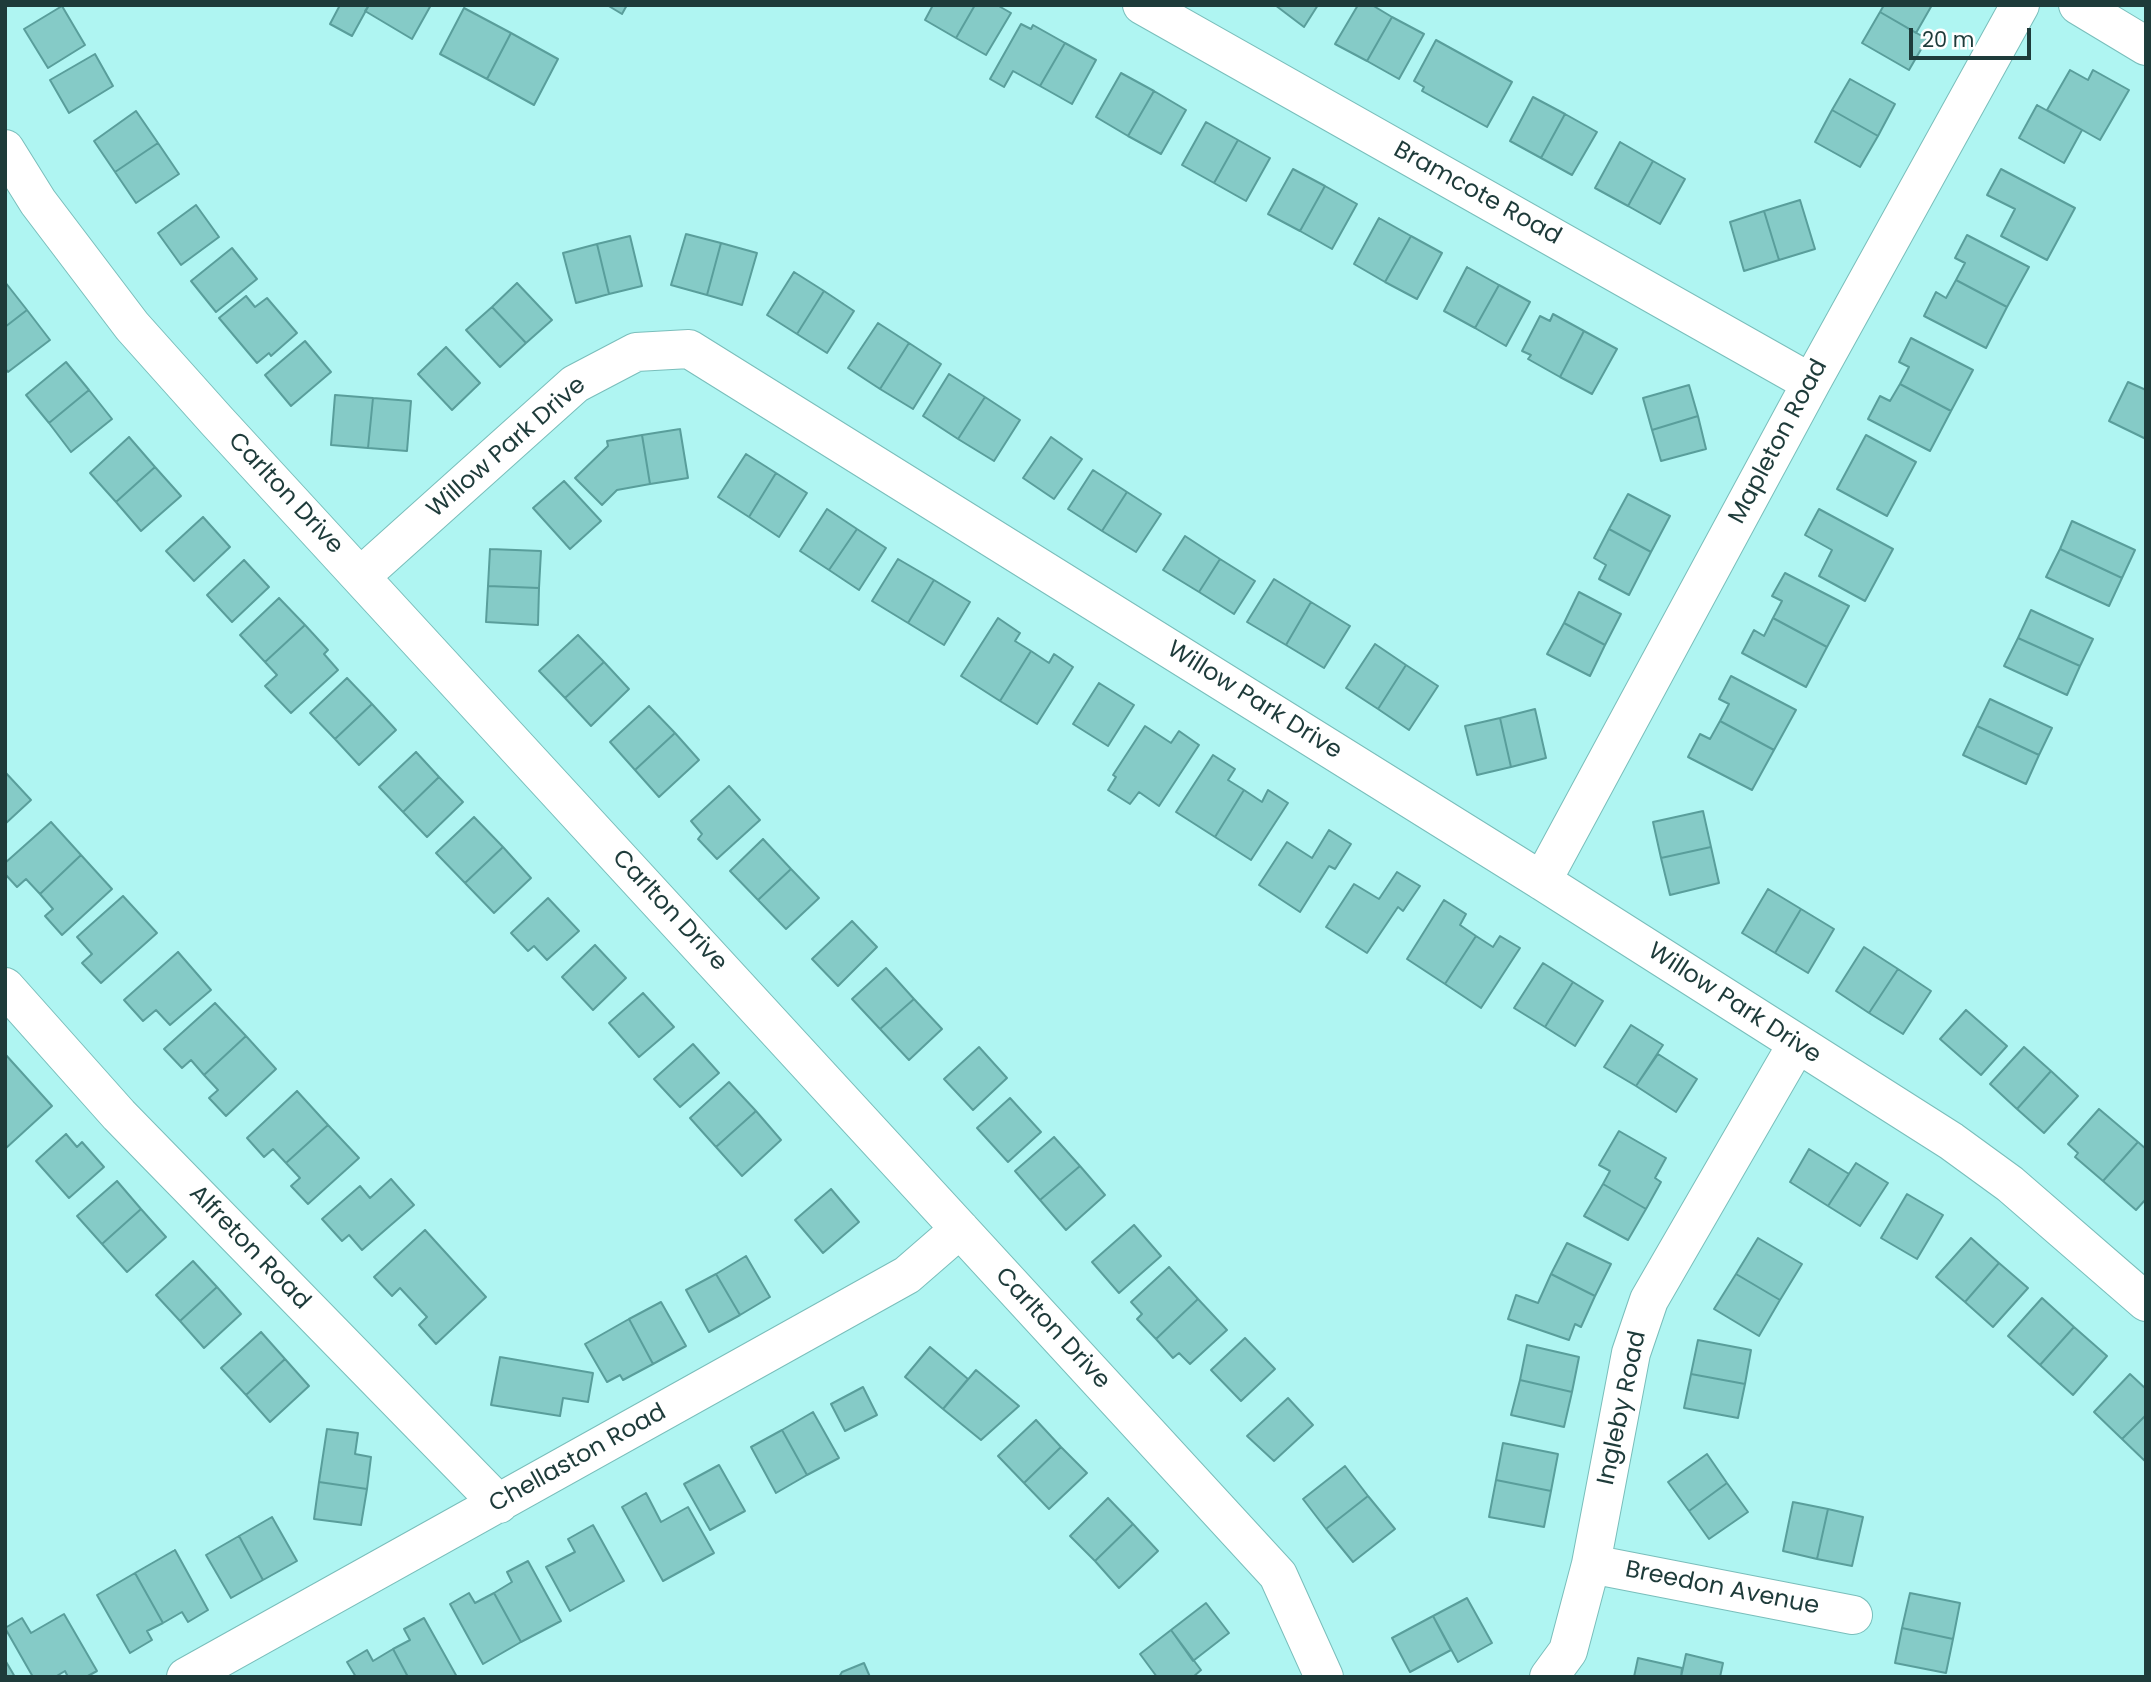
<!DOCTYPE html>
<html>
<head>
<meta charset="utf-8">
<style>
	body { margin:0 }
	#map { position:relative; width:2151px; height:1682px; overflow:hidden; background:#aff5f2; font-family:Poppins,sans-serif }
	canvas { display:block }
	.frame { position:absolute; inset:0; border:7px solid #1e3b3a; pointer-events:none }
	.scale { position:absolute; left:1909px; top:28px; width:122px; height:32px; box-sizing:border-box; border:4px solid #1e3b3a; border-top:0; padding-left:9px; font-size:21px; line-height:24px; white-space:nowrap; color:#1e3b3a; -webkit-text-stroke:5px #fff; paint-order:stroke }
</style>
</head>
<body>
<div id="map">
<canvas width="2151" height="1682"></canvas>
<div class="frame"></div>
<div class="scale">20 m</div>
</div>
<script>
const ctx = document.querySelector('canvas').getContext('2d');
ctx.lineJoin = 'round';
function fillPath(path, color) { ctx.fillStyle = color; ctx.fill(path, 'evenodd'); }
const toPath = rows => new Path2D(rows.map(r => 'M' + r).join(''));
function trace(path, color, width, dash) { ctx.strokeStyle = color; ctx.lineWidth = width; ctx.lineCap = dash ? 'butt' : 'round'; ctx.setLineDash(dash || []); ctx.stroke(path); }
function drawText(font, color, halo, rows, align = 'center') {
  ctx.font = font + ' Poppins,sans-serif'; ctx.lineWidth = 7; ctx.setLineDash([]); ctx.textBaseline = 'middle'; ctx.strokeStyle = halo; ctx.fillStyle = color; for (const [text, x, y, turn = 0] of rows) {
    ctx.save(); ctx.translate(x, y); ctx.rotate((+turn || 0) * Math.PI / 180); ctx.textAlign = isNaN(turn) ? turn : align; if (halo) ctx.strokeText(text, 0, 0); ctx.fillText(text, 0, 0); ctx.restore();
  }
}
const building = toPath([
	[340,5,369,5,352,36,330,24,340,5],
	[369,5,431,5,412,39,365,11,369,5],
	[607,5,627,5,622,14,607,5],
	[933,5,975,5,956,38,925,20,933,5],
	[975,5,997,5,1011,13,986,55,956,38,975,5],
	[1275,5,1318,5,1304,27,1275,5],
	[1358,5,1372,5,1392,17,1367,61,1335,44,1358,5],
	[1884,5,1932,5,1916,33,1880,12,1884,5],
	[62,6,85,45,48,68,24,29,62,6],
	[464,8,511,33,487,79,440,54,464,8],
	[1880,12,1927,39,1909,70,1862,43,1880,12],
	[1392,17,1424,34,1399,79,1367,61,1392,17],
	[1021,24,1031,29,1033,25,1065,43,1040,86,1013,71,1004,87,990,79,1021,24],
	[511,33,558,59,534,105,487,79,511,33],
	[1436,40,1512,82,1487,127,1422,91,1424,87,1414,81,1436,40],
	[1065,43,1096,60,1072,104,1040,86,1065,43],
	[95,54,113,86,69,113,50,80,95,54],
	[2070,70,2088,80,2093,70,2129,90,2100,140,2047,110,2070,70],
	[1121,73,1154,91,1128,136,1096,117,1121,73],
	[1850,79,1895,104,1878,136,1832,110,1850,79],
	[1154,91,1186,110,1161,154,1128,136,1154,91],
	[1533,97,1565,114,1541,158,1510,141,1533,97],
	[2037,105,2082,130,2064,163,2019,138,2037,105],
	[1832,110,1878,136,1860,167,1815,142,1832,110],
	[136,111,158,143,115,172,94,141,136,111],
	[1565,114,1597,132,1572,175,1541,158,1565,114],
	[1206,122,1238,140,1214,183,1182,165,1206,122],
	[1238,140,1270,158,1246,201,1214,183,1238,140],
	[1620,142,1653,161,1628,206,1595,188,1620,142],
	[158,143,179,174,136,203,115,172,158,143],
	[1653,161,1685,179,1660,224,1628,206,1653,161],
	[1293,169,1325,186,1300,231,1268,214,1293,169],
	[2001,169,2075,208,2047,260,2001,236,2015,209,1987,195,2001,169],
	[1325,186,1357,204,1332,249,1300,231,1325,186],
	[1800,200,1815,249,1779,260,1764,211,1800,200],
	[196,205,219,237,181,265,158,233,196,205],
	[1764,211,1779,260,1744,271,1730,222,1764,211],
	[1379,218,1411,236,1385,282,1354,264,1379,218],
	[686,234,721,243,707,295,671,285,686,234],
	[1967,235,2029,267,2007,307,1956,280,1965,263,1955,258,1967,235],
	[630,236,642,286,609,294,597,244,630,236],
	[1411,236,1442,253,1417,299,1385,282,1411,236],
	[721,243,757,253,742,305,707,295,721,243],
	[597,244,609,294,576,303,563,253,597,244],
	[232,248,257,279,216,312,191,281,232,248],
	[1467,267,1499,285,1475,328,1444,311,1467,267],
	[794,272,824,291,797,334,767,315,794,272],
	[1956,280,2007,307,1986,348,1924,316,1936,292,1946,298,1956,280],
	[5,282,27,310,5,327,5,282],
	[517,283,552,320,526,343,492,307,517,283],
	[1499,285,1530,302,1506,346,1475,328,1499,285],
	[824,291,854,311,827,353,797,334,824,291],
	[246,296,255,307,267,298,297,333,271,356,269,353,257,363,219,318,246,296],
	[492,307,526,343,500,367,466,330,492,307],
	[27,310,50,340,8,372,5,368,5,327,27,310],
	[1553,314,1584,331,1560,377,1528,359,1531,355,1522,351,1540,316,1550,321,1553,314],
	[878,323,909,343,880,389,848,368,878,323],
	[1584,331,1617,349,1592,394,1560,377,1584,331],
	[1911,338,1973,370,1951,411,1900,384,1909,367,1899,362,1911,338],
	[305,341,331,372,291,406,265,375,305,341],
	[909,343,941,364,913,409,880,389,909,343],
	[446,347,480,383,452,410,418,374,446,347],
	[66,362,89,390,49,423,26,395,66,362],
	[949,374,985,397,958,439,923,416,949,374],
	[2128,382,2146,390,2146,439,2109,421,2128,382],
	[1900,384,1951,411,1930,451,1868,419,1880,396,1890,401,1900,384],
	[1689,385,1698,416,1652,430,1643,398,1689,385],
	[89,390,112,419,71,452,49,423,89,390],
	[335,395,373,398,368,448,331,445,335,395],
	[985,397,1020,420,994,461,958,439,985,397],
	[373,398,411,401,407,451,368,448,373,398],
	[1698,416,1706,449,1661,461,1652,430,1698,416],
	[680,429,688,478,650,484,642,435,680,429],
	[642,435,650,484,617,490,602,505,575,478,608,446,607,441,642,435],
	[1866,435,1916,462,1887,516,1837,489,1866,435],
	[129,437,155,467,116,502,90,473,129,437],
	[1051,437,1082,459,1054,499,1023,478,1051,437],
	[746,454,776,473,749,517,718,497,746,454],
	[155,467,181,496,141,531,116,502,155,467],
	[1093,470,1127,492,1102,531,1068,509,1093,470],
	[776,473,807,493,779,537,749,517,776,473],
	[564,481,601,521,570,549,533,508,564,481],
	[1127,492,1161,514,1136,552,1102,531,1127,492],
	[1628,494,1670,516,1651,552,1609,529,1628,494],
	[827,509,857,529,829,570,800,551,827,509],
	[1819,509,1893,549,1865,601,1819,576,1832,550,1805,535,1819,509],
	[203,517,230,547,194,581,166,551,203,517],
	[2072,521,2135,550,2122,578,2060,549,2072,521],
	[857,529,886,548,859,590,829,570,857,529],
	[1609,529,1651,552,1629,595,1599,579,1606,565,1594,558,1609,529],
	[1185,536,1220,559,1199,592,1163,570,1185,536],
	[490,549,541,551,539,588,488,586,490,549],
	[2060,549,2122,578,2109,606,2046,577,2060,549],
	[898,559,934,580,908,623,872,601,898,559],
	[1220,559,1255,581,1234,614,1199,592,1220,559],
	[244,560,269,587,232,622,207,595,244,560],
	[1785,573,1849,606,1827,647,1773,618,1782,601,1772,596,1785,573],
	[1274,579,1311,602,1286,645,1247,622,1274,579],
	[934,580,970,602,944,645,908,623,934,580],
	[488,586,539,588,538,625,486,622,488,586],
	[1579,592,1621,614,1605,645,1564,623,1579,592],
	[279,598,305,625,265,662,240,635,279,598],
	[1311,602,1350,626,1324,668,1286,645,1311,602],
	[2031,610,2093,639,2080,666,2018,638,2031,610],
	[998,618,1020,633,1015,641,1031,651,1000,701,961,676,998,618],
	[1773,618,1827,647,1806,687,1742,653,1754,630,1764,636,1773,618],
	[1564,623,1605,645,1590,676,1547,654,1564,623],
	[305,625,328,650,324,654,338,670,291,713,265,686,277,675,265,662,305,625],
	[578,635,604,662,565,698,539,671,578,635],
	[2018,638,2080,666,2067,695,2004,666,2018,638],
	[1375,644,1406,665,1378,709,1346,688,1375,644],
	[1031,651,1049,663,1054,654,1073,667,1037,724,1000,701,1031,651],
	[604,662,629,689,591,726,565,698,604,662],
	[1406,665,1438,686,1409,730,1378,709,1406,665],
	[1731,676,1796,710,1774,750,1720,721,1729,704,1719,699,1731,676],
	[347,678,372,704,335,739,310,713,347,678],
	[1099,683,1134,705,1108,746,1073,724,1099,683],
	[1990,699,2052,728,2039,755,1977,726,1990,699],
	[372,704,396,730,359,765,335,739,372,704],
	[649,706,675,733,635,770,610,742,649,706],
	[1535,709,1546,758,1511,767,1500,718,1535,709],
	[1500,718,1511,767,1477,775,1465,726,1500,718],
	[1720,721,1774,750,1752,790,1688,757,1700,734,1710,739,1720,721],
	[1145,726,1171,743,1179,731,1199,745,1159,806,1139,792,1130,804,1108,790,1116,777,1113,775,1145,726],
	[1977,726,2039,755,2026,784,1963,755,1977,726],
	[675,733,699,760,659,797,635,770,675,733],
	[416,752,439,777,403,812,379,787,416,752],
	[1213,755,1235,769,1228,780,1244,790,1215,837,1176,812,1213,755],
	[5,772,31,800,5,824,5,772],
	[439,777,463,802,427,837,403,812,439,777],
	[729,786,760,820,717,859,698,839,702,834,691,821,729,786],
	[1244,790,1262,802,1268,790,1288,803,1251,860,1215,837,1244,790],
	[1703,811,1711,847,1661,858,1653,822,1703,811],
	[474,817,503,847,465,883,436,853,474,817],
	[51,822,81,855,40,894,26,879,17,887,5,874,5,863,51,822],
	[1329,830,1351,844,1335,869,1329,866,1300,912,1259,885,1287,842,1312,858,1329,830],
	[763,839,791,869,758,900,730,871,763,839],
	[503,847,531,878,494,913,465,883,503,847],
	[1711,847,1719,883,1670,895,1661,858,1711,847],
	[81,855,112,889,62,935,45,916,53,909,40,894,81,855],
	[791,869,819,898,786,929,758,900,791,869],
	[1397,872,1420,886,1403,911,1398,907,1367,953,1326,927,1354,884,1379,899,1397,872],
	[1768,889,1801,909,1775,953,1742,933,1768,889],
	[123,896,157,933,101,983,82,963,92,954,77,937,123,896],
	[548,898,579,931,547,960,534,946,528,951,511,933,548,898],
	[1444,900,1466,914,1460,925,1476,936,1445,984,1407,959,1444,900],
	[1801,909,1834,929,1808,973,1775,953,1801,909],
	[852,921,877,947,838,986,812,959,852,921],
	[1476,936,1493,947,1500,936,1520,948,1481,1008,1445,984,1476,936],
	[595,945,626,978,593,1010,562,977,595,945],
	[1864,947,1898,969,1869,1013,1836,991,1864,947],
	[178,952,211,990,170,1025,156,1010,143,1021,124,1000,178,952],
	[1543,963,1573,982,1545,1027,1514,1008,1543,963],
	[886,968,914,999,880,1029,852,999,886,968],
	[1898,969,1931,991,1903,1034,1869,1013,1898,969],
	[1573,982,1603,1001,1575,1046,1545,1027,1573,982],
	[643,993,674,1027,639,1057,609,1023,643,993],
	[914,999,942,1029,909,1060,880,1029,914,999],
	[215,1003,246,1036,204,1075,191,1060,182,1068,164,1049,215,1003],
	[1966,1010,2007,1046,1981,1075,1940,1039,1966,1010],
	[1631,1025,1663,1045,1636,1086,1604,1067,1631,1025],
	[246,1036,276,1069,226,1116,209,1098,218,1090,204,1075,246,1036],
	[693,1044,719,1073,680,1107,654,1079,693,1044],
	[979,1047,1007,1078,973,1110,944,1079,979,1047],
	[2024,1047,2051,1071,2017,1109,1990,1084,2024,1047],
	[5,1054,52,1106,5,1149,5,1054],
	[1658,1054,1697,1079,1676,1112,1636,1086,1658,1054],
	[2051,1071,2078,1096,2044,1133,2017,1109,2051,1071],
	[729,1082,756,1111,716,1147,690,1118,729,1082],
	[297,1091,328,1125,286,1163,273,1149,264,1157,247,1138,297,1091],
	[1010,1098,1041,1132,1008,1162,977,1128,1010,1098],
	[2099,1109,2138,1142,2103,1181,2075,1157,2078,1153,2068,1144,2099,1109],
	[756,1111,781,1140,742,1176,716,1147,756,1111],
	[328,1125,359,1158,308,1204,291,1186,300,1178,286,1163,328,1125],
	[1619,1131,1666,1158,1655,1178,1661,1182,1646,1209,1603,1184,1610,1171,1599,1165,1619,1131],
	[66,1134,77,1147,82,1142,104,1167,69,1198,36,1161,66,1134],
	[1054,1137,1080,1166,1040,1200,1015,1171,1054,1137],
	[2138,1142,2146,1149,2146,1199,2136,1210,2103,1181,2138,1142],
	[1809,1149,1849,1174,1828,1206,1790,1182,1809,1149],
	[1856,1163,1888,1183,1860,1226,1828,1206,1856,1163],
	[1080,1166,1105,1195,1066,1230,1040,1200,1080,1166],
	[391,1179,414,1205,362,1250,349,1235,342,1241,322,1219,360,1186,370,1198,391,1179],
	[117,1181,141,1209,102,1244,77,1216,117,1181],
	[1603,1184,1646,1209,1628,1240,1584,1216,1603,1184],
	[831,1189,859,1222,823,1253,795,1220,831,1189],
	[1907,1194,1943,1215,1917,1259,1881,1238,1907,1194],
	[141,1209,166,1237,127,1272,102,1244,141,1209],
	[1134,1225,1161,1256,1119,1293,1092,1262,1134,1225],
	[425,1230,486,1297,436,1344,419,1325,427,1317,400,1288,392,1296,374,1277,425,1230],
	[1758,1238,1802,1264,1780,1300,1736,1274,1758,1238],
	[1971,1238,1999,1263,1965,1302,1936,1277,1971,1238],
	[1567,1243,1611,1264,1595,1296,1551,1274,1567,1243],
	[746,1256,770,1297,740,1315,716,1274,746,1256],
	[193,1261,217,1287,180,1321,156,1295,193,1261],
	[1999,1263,2028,1288,1993,1327,1965,1302,1999,1263],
	[1169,1267,1198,1299,1156,1339,1137,1319,1142,1314,1131,1302,1169,1267],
	[716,1274,740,1315,709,1332,686,1290,716,1274],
	[1551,1274,1595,1296,1581,1327,1575,1324,1569,1340,1508,1319,1516,1295,1538,1303,1551,1274],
	[1736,1274,1780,1300,1759,1336,1714,1309,1736,1274],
	[217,1287,241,1314,204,1348,180,1321,217,1287],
	[2042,1298,2074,1327,2040,1365,2008,1336,2042,1298],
	[1198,1299,1227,1330,1190,1364,1179,1353,1173,1358,1156,1339,1198,1299],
	[661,1302,686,1346,653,1364,629,1319,661,1302],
	[629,1319,653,1364,623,1380,620,1375,607,1382,585,1344,629,1319],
	[2074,1327,2107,1356,2073,1395,2040,1365,2074,1327],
	[261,1332,285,1359,246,1395,221,1368,261,1332],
	[1245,1338,1275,1369,1241,1401,1211,1370,1245,1338],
	[1698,1340,1751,1350,1745,1384,1691,1374,1698,1340],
	[1527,1345,1579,1357,1572,1392,1520,1380,1527,1345],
	[930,1347,968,1379,943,1409,905,1377,930,1347],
	[500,1357,593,1373,588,1402,563,1398,560,1416,491,1405,500,1357],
	[285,1359,309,1386,270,1422,246,1395,285,1359],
	[976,1370,1019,1406,981,1440,943,1409,976,1370],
	[1691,1374,1745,1384,1738,1418,1684,1408,1691,1374],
	[2130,1374,2146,1389,2146,1415,2122,1439,2094,1412,2130,1374],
	[1520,1380,1572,1392,1564,1427,1511,1415,1520,1380],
	[863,1387,877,1415,845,1431,831,1404,863,1387],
	[1288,1398,1313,1425,1274,1461,1247,1436,1288,1398],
	[813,1412,839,1458,807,1475,782,1430,813,1412],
	[2146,1415,2146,1462,2122,1439,2146,1415],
	[1036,1420,1061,1447,1024,1483,998,1456,1036,1420],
	[327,1429,358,1433,355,1454,371,1457,367,1489,319,1482,327,1429],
	[782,1430,807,1475,776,1493,751,1447,782,1430],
	[1503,1443,1558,1454,1551,1491,1496,1480,1503,1443],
	[1061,1447,1087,1473,1049,1509,1024,1483,1061,1447],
	[1707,1454,1727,1483,1689,1511,1668,1482,1707,1454],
	[719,1465,745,1511,710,1530,684,1484,719,1465],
	[1345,1466,1368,1496,1326,1529,1303,1499,1345,1466],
	[1496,1480,1551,1491,1544,1527,1489,1517,1496,1480],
	[319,1482,367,1489,361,1525,314,1519,319,1482],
	[1727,1483,1748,1512,1709,1539,1689,1511,1727,1483],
	[646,1493,661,1522,688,1507,714,1553,663,1581,622,1507,646,1493],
	[1368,1496,1395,1529,1353,1562,1326,1529,1368,1496],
	[1108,1498,1133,1524,1095,1561,1070,1536,1108,1498],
	[1793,1502,1828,1509,1817,1559,1783,1551,1793,1502],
	[1828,1509,1863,1517,1852,1566,1817,1559,1828,1509],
	[272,1517,297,1561,263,1580,239,1536,272,1517],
	[1133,1524,1158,1551,1119,1588,1095,1561,1133,1524],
	[593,1525,624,1581,570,1611,546,1567,575,1552,568,1539,593,1525],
	[239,1536,263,1580,231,1598,206,1555,239,1536],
	[175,1550,208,1610,188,1622,182,1612,163,1623,135,1573,175,1550],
	[528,1561,561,1621,521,1642,494,1593,512,1582,507,1572,528,1561],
	[135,1573,163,1623,147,1631,152,1640,130,1653,97,1595,135,1573],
	[469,1593,475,1603,494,1593,521,1642,483,1664,450,1604,469,1593],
	[1910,1593,1960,1603,1953,1639,1902,1628,1910,1593],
	[1467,1598,1492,1643,1458,1662,1433,1616,1467,1598],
	[1206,1603,1229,1633,1193,1661,1171,1630,1206,1603],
	[64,1614,97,1671,86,1677,68,1677,65,1671,55,1677,33,1677,5,1628,22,1618,31,1633,64,1614],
	[1433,1616,1451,1650,1410,1672,1392,1638,1433,1616],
	[424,1618,457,1677,408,1677,393,1649,410,1640,404,1629,424,1618],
	[1902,1628,1953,1639,1946,1673,1895,1663,1902,1628],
	[1171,1630,1201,1670,1193,1677,1157,1677,1140,1654,1171,1630],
	[393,1649,408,1677,356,1677,347,1662,367,1650,373,1661,393,1649],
	[1686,1654,1723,1663,1720,1677,1681,1677,1686,1654],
	[1638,1658,1682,1668,1681,1677,1634,1677,1638,1658],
	[5,1660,15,1677,5,1677,5,1660],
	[864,1663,870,1677,839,1677,842,1672,864,1663]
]);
const minor = toPath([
	[1142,5,1811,383],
	[2078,5,2146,46],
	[5,149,38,202,132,326,216,420,1278,1575,1324,1677],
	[361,576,575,384,636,352,689,349,1542,881,1951,1141,2010,1184,2146,1302],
	[1542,881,1811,383,2020,5],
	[5,987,119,1115,499,1504],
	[1591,1564,1853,1615],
	[186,1677,907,1275,960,1229],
	[1549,1677,1568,1651,1591,1564,1631,1353,1649,1300,1797,1044]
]);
const streetNames = [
	["Bramcote Road",1477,194,29],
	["Mapleton Road",1779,442,-62],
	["Willow Park Drive",507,448,-41],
	["Carlton Drive",285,494,47],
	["Willow Park Drive",1254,701,32],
	["Carlton Drive",669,911,47],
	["Willow Park Drive",1734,1004,33],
	["Alfreton Road",249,1248,46],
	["Carlton Drive",1052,1329,47],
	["Ingleby Road",1623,1408,-78],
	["Chellaston Road",578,1459,-29],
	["Breedon Avenue",1722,1589,11]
];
fillPath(building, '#85cbc7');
trace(building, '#599e9b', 2);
trace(minor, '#79bebb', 40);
trace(minor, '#fff', 38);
drawText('24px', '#1e3b3a', '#fff', streetNames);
</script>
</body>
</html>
